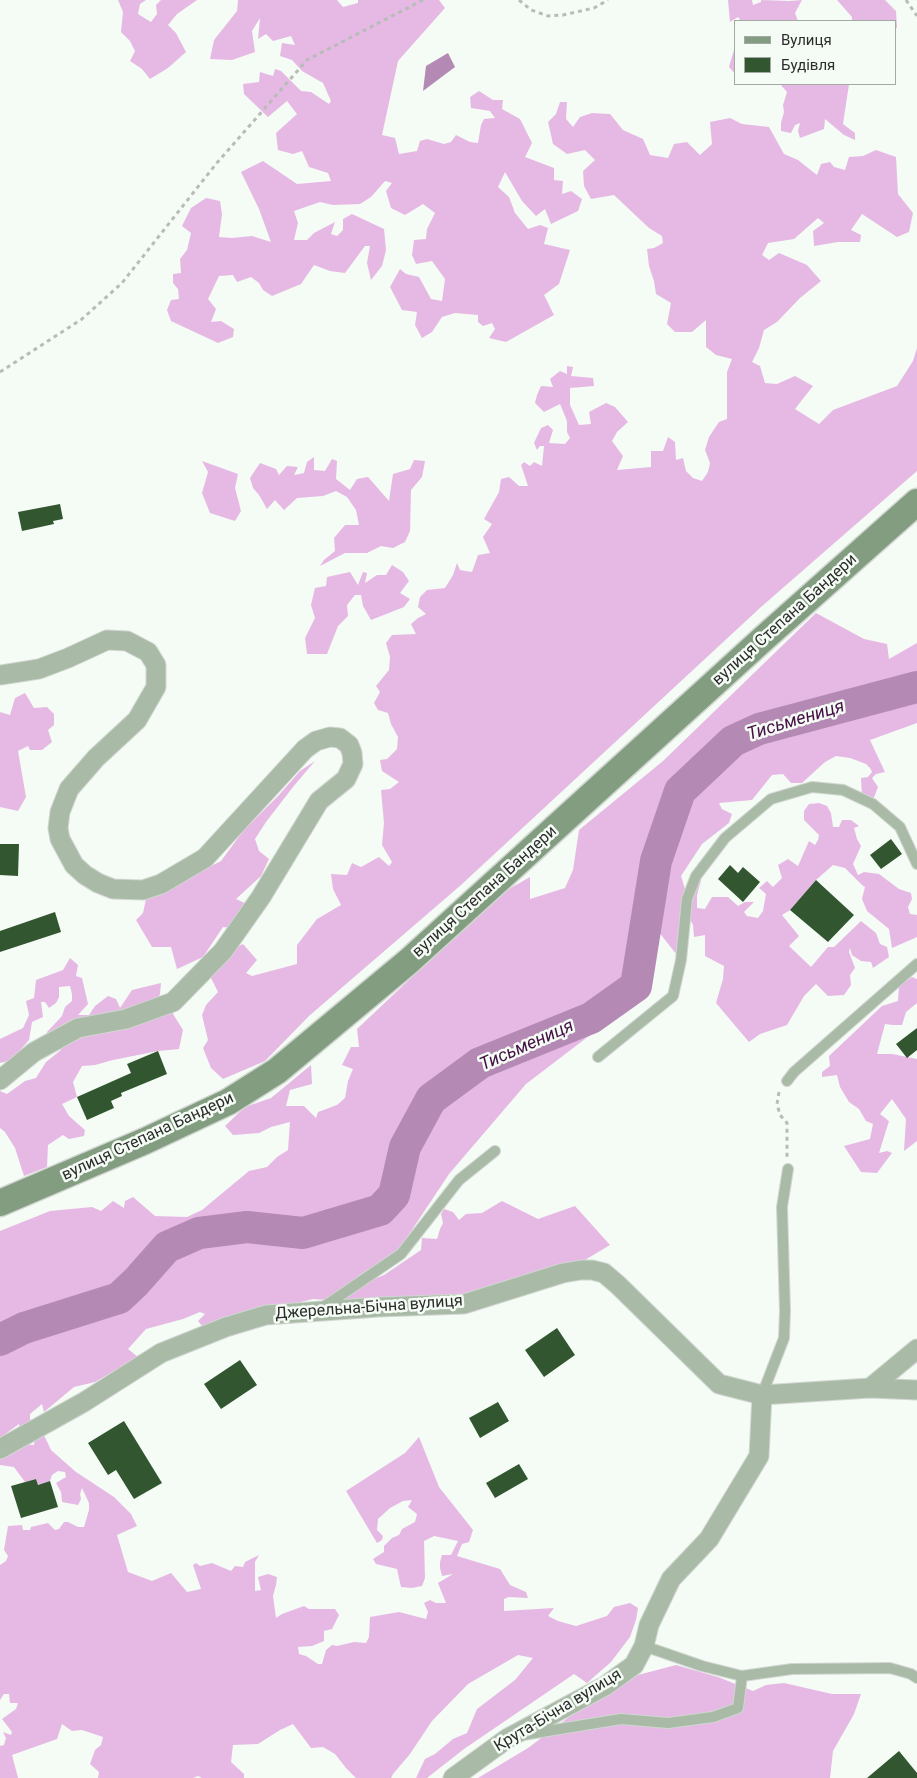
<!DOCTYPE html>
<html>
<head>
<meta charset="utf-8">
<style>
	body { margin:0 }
	#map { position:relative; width:917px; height:1778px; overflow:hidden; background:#f5fbf5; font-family:Roboto,sans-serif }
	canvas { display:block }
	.legend { position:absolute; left:734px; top:20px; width:162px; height:65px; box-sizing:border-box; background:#f5fbf5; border:1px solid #a4a9a4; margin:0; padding:6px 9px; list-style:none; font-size:15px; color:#2b2d2b }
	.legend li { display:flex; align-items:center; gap:10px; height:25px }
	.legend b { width:25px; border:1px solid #a4a9a4 }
</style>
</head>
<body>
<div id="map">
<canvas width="917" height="1778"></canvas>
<ul class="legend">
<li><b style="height:6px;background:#829d80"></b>Вулиця</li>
<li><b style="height:14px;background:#325730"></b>Будівля</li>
</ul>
</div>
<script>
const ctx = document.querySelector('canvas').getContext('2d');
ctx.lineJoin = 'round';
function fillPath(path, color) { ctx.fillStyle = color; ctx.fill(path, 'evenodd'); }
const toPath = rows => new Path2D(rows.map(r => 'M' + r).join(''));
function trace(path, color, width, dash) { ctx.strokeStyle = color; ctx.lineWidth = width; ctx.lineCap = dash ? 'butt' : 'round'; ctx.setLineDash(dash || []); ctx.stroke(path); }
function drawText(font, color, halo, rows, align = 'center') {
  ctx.font = font + ' Roboto,sans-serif'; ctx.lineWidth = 5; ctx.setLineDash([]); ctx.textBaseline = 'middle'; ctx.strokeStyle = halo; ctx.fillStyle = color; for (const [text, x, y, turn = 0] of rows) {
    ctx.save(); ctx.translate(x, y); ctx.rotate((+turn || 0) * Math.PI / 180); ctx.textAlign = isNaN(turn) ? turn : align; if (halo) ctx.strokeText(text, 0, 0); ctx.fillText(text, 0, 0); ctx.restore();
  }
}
const forest = toPath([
	[118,0,146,0,140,4,138,14,151,22,157,14,156,5,161,0,197,0,177,14,168,25,176,33,186,52,168,68,150,79,142,69,130,61,135,51,130,41,121,32,123,12],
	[238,0,337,0,343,7,358,3,358,0,439,0,445,8,398,61,382,135,395,138,399,154,417,151,420,141,427,139,444,144,451,142,456,135,470,142,478,143,481,125,484,119,495,118,490,111,471,108,470,97,479,91,493,100,503,100,502,109,520,119,532,143,525,157,554,168,554,180,563,181,562,194,571,191,582,199,578,211,551,224,545,209,536,216,522,201,505,172,498,187,509,197,515,213,528,229,540,225,548,228,544,244,570,250,559,284,544,295,554,315,506,342,489,338,495,329,492,323,483,326,478,322,478,315,455,313,442,317,432,332,422,338,415,325,417,312,402,310,390,287,400,269,406,274,419,277,431,299,442,301,445,279,432,261,416,264,412,255,414,240,426,239,427,229,435,213,423,204,405,215,391,208,386,191,392,183,385,181,371,197,360,204,333,205,320,202,294,211,298,223,294,240,307,240,314,233,335,222,331,234,337,236,343,230,343,219,352,214,384,229,386,250,382,266,371,280,367,263,370,246,365,246,345,273,330,271,314,265,301,284,272,296,263,290,259,283,251,277,237,282,233,275,219,276,208,299,216,309,211,322,221,321,234,329,233,337,218,343,171,321,167,310,171,300,179,299,178,289,173,283,173,274,181,273,180,259,187,250,191,233,182,226,191,208,206,198,220,201,222,214,219,237,232,238,252,236,271,242,259,209,241,172,263,161,297,184,331,181,328,173,309,167,302,151,293,154,278,150,276,133,297,114,287,101,268,117,244,94,243,84,259,82,260,72,273,76,275,69,281,71,301,91,311,92,329,104,331,101,323,83,302,71,292,60,280,56,282,43,295,45,291,36,273,41,266,34,258,39,260,18,252,31,255,52,232,60,210,59,214,40,237,11],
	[728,0,752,0,753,5,761,2,761,0,789,1,802,0,795,13,798,21,741,21,738,17,730,22],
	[837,0,885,0,896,11,897,27,896,29,896,21,852,21,852,17],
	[736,43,736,75,729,67],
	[780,84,849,84,843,124,855,133,855,140,844,135,825,119,824,129,800,138,798,131,800,123,795,125,791,133,781,131,781,123,784,112,783,105,787,92],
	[560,102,567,102,566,119,573,127,580,117,592,113,610,114,623,130,643,139,650,155,668,158,674,144,687,142,700,155,712,144,710,122,730,118,742,124,769,127,784,154,798,160,817,175,821,164,830,162,834,167,845,170,849,157,863,156,876,150,896,157,898,194,913,213,909,232,897,237,862,214,851,230,861,235,860,242,838,242,814,246,813,231,824,223,818,218,794,239,768,243,762,255,769,260,779,253,807,265,821,281,800,298,777,322,764,330,759,348,752,362,760,366,765,383,777,384,795,376,813,386,795,409,819,424,833,410,897,386,913,361,917,348,917,471,761,607,461,885,309,1016,265,1061,223,1079,211,1068,203,1048,208,1040,202,1015,206,1005,218,992,209,974,235,948,243,944,257,960,246,973,252,976,297,964,297,945,317,919,341,905,333,889,331,874,347,875,352,863,361,867,379,857,389,866,392,862,382,845,384,823,381,790,390,789,399,782,382,771,380,760,387,759,397,749,398,737,391,724,388,713,378,710,374,703,380,692,376,686,389,670,390,657,386,643,392,635,416,634,411,624,418,618,426,614,418,607,420,597,427,590,445,588,453,575,457,563,460,570,472,572,478,555,490,553,483,537,492,524,484,519,499,492,501,479,509,477,519,486,528,486,521,465,524,462,530,466,534,462,542,466,544,446,540,446,537,450,534,443,541,428,548,425,553,430,549,443,565,444,570,438,567,432,567,421,560,404,544,412,535,403,537,395,541,386,553,387,550,379,560,371,567,374,567,366,573,367,571,376,593,378,594,386,570,388,570,405,579,425,591,424,589,412,606,403,615,407,628,422,617,432,612,441,623,456,617,470,651,467,651,451,663,451,668,437,675,442,676,460,683,458,686,471,693,478,702,481,708,472,710,463,705,450,709,437,719,422,727,419,727,372,732,359,716,355,706,347,706,320,692,332,675,332,667,324,671,303,656,294,654,281,649,266,647,249,654,248,663,243,662,236,649,228,614,195,591,199,584,186,583,171,595,160,585,150,567,154,553,144,548,122,556,114],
	[314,457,314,470,325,471,332,459,337,461,336,479,350,490,357,479,368,477,389,501,393,474,410,469,414,460,425,461,422,477,411,490,410,531,405,542,393,548,381,546,367,553,345,553,320,566,324,560,335,551,334,538,345,525,359,525,356,510,347,497,336,491,323,496,297,498,284,510,275,500,267,509,259,495,253,488,250,478,260,463,276,469,279,475,287,466,298,467,294,475,304,473,307,462],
	[202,461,238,474,235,488,241,511,235,521,210,513,202,493,208,472],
	[392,565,403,572,409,581,400,593,410,599,404,607,371,620,363,606,361,595,355,595,347,605,348,616,338,626,327,654,307,654,305,638,315,618,311,605,315,588,326,586,327,577,350,572,358,585,363,572,367,573,365,583,377,575,386,575],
	[816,613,864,639,887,644,889,659,917,643,917,723,870,740,885,772,876,774,872,778,878,787,873,800,862,796,861,778,868,777,872,772,870,768,866,764,850,758,836,756,825,762,802,783,791,783,783,774,772,775,752,800,719,803,722,809,732,814,729,823,702,844,681,876,685,889,692,890,698,877,702,877,697,895,697,908,705,909,712,897,728,897,738,906,745,902,754,902,744,912,747,916,758,918,763,911,766,894,759,888,767,881,773,887,782,878,778,865,788,859,798,866,809,841,815,845,818,840,819,835,804,820,804,811,809,804,819,803,827,806,831,813,833,827,839,827,842,820,851,820,859,826,854,828,857,839,861,846,853,864,858,875,864,872,879,874,899,889,911,893,912,899,908,907,910,914,917,915,917,937,892,948,889,929,867,911,862,899,865,887,862,885,845,868,833,865,816,880,790,910,782,915,799,936,789,946,811,967,828,947,834,947,861,921,876,933,880,944,887,947,889,957,873,968,871,962,861,961,852,955,850,948,849,952,855,968,850,975,851,985,844,995,828,996,816,984,804,996,787,1025,760,1034,749,1042,716,1003,723,979,724,966,705,956,705,935,694,937,693,925,683,906,677,955,658,931,640,997,526,1084,449,1174,398,1251,358,1276,367,1282,384,1275,421,1250,422,1238,437,1239,440,1229,443,1223,441,1214,444,1209,453,1212,459,1220,466,1214,482,1213,502,1201,538,1219,575,1206,610,1245,580,1263,462,1300,341,1301,313,1299,202,1326,198,1321,205,1314,200,1312,183,1319,146,1329,128,1349,138,1357,95,1382,74,1387,44,1412,42,1404,30,1414,30,1427,20,1433,19,1424,0,1438,0,1231,50,1211,92,1207,101,1211,113,1201,124,1208,125,1201,133,1197,155,1216,187,1217,202,1210,249,1171,267,1167,277,1157,288,1150,290,1122,271,1127,259,1133,233,1135,225,1126,245,1107,271,1098,311,1065,312,1084,290,1090,286,1106,304,1106,316,1118,318,1112,337,1105,345,1098,348,1081,353,1069,342,1065,351,1047,359,1047,357,1029,500,894,530,877,530,899,565,888,573,870,579,830,663,761],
	[25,693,34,708,47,707,54,714,54,725,48,730,52,742,42,750,30,750,28,746,18,751,26,797,18,811,0,807,0,712,10,715,15,698],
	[315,761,293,787,266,822,255,839,259,851,269,859,261,876,236,899,249,905,231,928,223,927,203,957,177,969,171,947,152,947,136,920,143,913,146,899,221,861,243,831,278,796,300,771],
	[70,958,78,965,76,976,82,978,88,1004,78,1015,89,1015,95,1006,108,996,116,999,120,1008,132,990,161,983,160,994,155,1004,176,1005,173,1014,183,1030,179,1049,158,1051,113,1060,95,1065,82,1066,73,1082,77,1097,62,1104,69,1116,85,1130,84,1136,69,1139,63,1135,48,1145,47,1167,24,1176,15,1148,5,1132,0,1128,0,1091,7,1094,25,1081,36,1078,46,1062,61,1050,47,1038,47,1032,62,1016,65,1007,72,1001,72,994,70,986,59,987,59,997,56,1003,49,1008,45,1002,41,1002,43,1017,32,1022,29,1040,12,1060,0,1063,0,1039,23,1028,29,1015,26,1001,34,998,36,980,63,970],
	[912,977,917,979,917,1003,906,1012,902,1025,893,1025,885,1024,877,1054,892,1054,917,1059,917,1141,904,1151,906,1119,892,1099,880,1114,889,1121,879,1153,887,1151,892,1153,877,1173,861,1172,844,1146,870,1139,873,1124,866,1121,859,1109,849,1102,840,1087,837,1075,822,1077,822,1072,830,1066,829,1056,882,1006,898,1001,899,986],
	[43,1433,51,1450,76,1472,114,1497,131,1514,137,1526,117,1535,128,1572,152,1581,171,1573,187,1592,201,1589,193,1565,196,1563,200,1566,212,1563,231,1571,235,1566,243,1567,245,1562,259,1555,255,1562,255,1591,261,1590,258,1577,268,1574,277,1577,276,1585,273,1596,276,1618,282,1614,304,1606,309,1609,335,1609,339,1615,332,1629,324,1631,324,1641,312,1646,298,1647,299,1654,306,1656,318,1664,322,1664,326,1650,332,1645,337,1646,354,1642,366,1643,369,1637,370,1617,399,1612,426,1619,428,1612,424,1603,430,1600,436,1603,446,1603,438,1583,453,1574,442,1576,440,1568,440,1562,442,1555,451,1555,458,1541,434,1536,424,1541,425,1578,422,1586,412,1588,401,1587,397,1569,376,1564,373,1559,384,1552,384,1546,392,1538,399,1535,402,1529,415,1522,417,1514,408,1507,412,1500,403,1501,390,1508,378,1519,377,1530,383,1536,382,1540,377,1543,346,1491,405,1453,419,1437,439,1487,473,1530,469,1542,462,1544,457,1556,500,1569,510,1585,526,1592,528,1598,509,1597,504,1599,504,1611,554,1608,548,1616,558,1621,576,1626,607,1616,614,1607,630,1603,638,1608,636,1620,630,1637,611,1662,587,1683,574,1674,464,1749,427,1778,416,1778,425,1759,435,1754,453,1739,467,1733,477,1709,515,1680,533,1658,518,1655,468,1684,432,1721,410,1754,393,1774,391,1778,356,1778,346,1768,335,1754,323,1747,311,1748,293,1724,280,1730,258,1744,233,1745,231,1762,244,1774,244,1778,202,1778,198,1776,193,1778,98,1778,99,1772,90,1764,95,1750,101,1745,103,1737,82,1730,72,1731,62,1724,57,1739,12,1755,18,1778,0,1778,0,1746,4,1745,6,1738,3,1732,11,1735,12,1732,2,1719,16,1709,18,1703,10,1703,9,1694,4,1694,0,1700,0,1565,6,1561,8,1556,4,1550,8,1526,22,1525,23,1530,30,1530,31,1527,48,1523,55,1530,59,1529,64,1522,68,1522,78,1527,84,1527,89,1510,89,1503,82,1488,80,1494,81,1499,78,1505,62,1502,61,1492,56,1483,66,1477,65,1472,58,1471,52,1475,50,1481,38,1485,36,1479,25,1482,14,1467,0,1465,0,1455,20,1444,34,1445,35,1435],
	[676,1665,718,1677,753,1691,766,1685,784,1683,832,1694,861,1694,854,1714,833,1751,830,1778,478,1778,528,1748,569,1717,638,1675]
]);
const water = toPath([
	[448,53,455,67,423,91,426,66]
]);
const river = toPath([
	[0,1340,24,1328,119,1298,136,1282,167,1247,199,1233,247,1227,303,1233,380,1210,394,1195,405,1147,431,1099,480,1063,591,1018,636,986,656,861,680,791,733,741,759,729,917,687]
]);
const building = toPath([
	[60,504,63,519,53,521,54,524,22,531,18,512],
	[891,839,902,854,881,869,870,855],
	[0,844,19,844,18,876,0,875],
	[730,865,738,873,743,867,760,882,743,902,718,879],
	[816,880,854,915,828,942,790,910],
	[55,912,61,932,0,952,0,931],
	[917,1028,917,1050,907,1058,896,1044],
	[158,1051,167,1074,121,1093,122,1096,111,1101,114,1108,87,1120,77,1097,131,1073,127,1064],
	[557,1328,575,1355,544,1377,525,1350],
	[240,1360,257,1385,221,1409,204,1384],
	[498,1402,509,1421,480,1438,469,1418],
	[124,1421,162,1483,134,1499,116,1470,108,1475,88,1443],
	[519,1464,528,1479,495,1498,486,1483],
	[36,1479,38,1485,50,1481,58,1507,21,1518,11,1486],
	[899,1751,917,1773,917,1778,867,1778]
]);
const path = toPath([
	[519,0,531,10,548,16,563,15,594,8,608,0],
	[906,0,917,16],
	[0,372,82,319,122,283,216,164,307,60,423,0],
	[779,1092,777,1104,780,1115,787,1123,787,1157]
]);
const lane = toPath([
	[598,1057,673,996,681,960,687,899,696,876,725,838,771,799,812,787,843,790,873,804,900,827,917,864],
	[787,1081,794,1072,917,964],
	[322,1308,401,1254,459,1180,495,1151],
	[762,1395,784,1338,785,1311,782,1207,788,1169],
	[644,1646,702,1666,742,1676,792,1669,890,1668,911,1674,917,1678],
	[523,1735,621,1719,668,1723,713,1717,738,1708,742,1676]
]);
const street = toPath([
	[0,675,39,669,68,658,107,640,127,641,148,652,156,665,156,687,137,720,96,758,69,789,60,812,58,828,60,839,74,865,85,875,98,883,113,889,143,890,161,884,205,858,305,749,316,741,330,737,340,738,349,745,352,753,353,764,346,779,319,801,261,897,223,951,173,1002,126,1019,78,1028,34,1052,0,1080],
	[870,1388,917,1390],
	[0,1449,84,1402,161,1353,226,1327,266,1315,379,1307,464,1304,563,1273,581,1270,592,1270,604,1273,618,1285,719,1384,762,1395,870,1388,917,1349],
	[453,1778,508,1738,605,1686,634,1665,644,1646,649,1625,671,1579,709,1539,759,1456,762,1395]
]);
const secondary = toPath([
	[0,1203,145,1141,228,1102,277,1071,409,961,763,639,917,502]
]);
const streetNames = [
	["вулиця Степана Бандери",785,620,-42],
	["вулиця Степана Бандери",485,892,-42],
	["вулиця Степана Бандери",148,1137,-25],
	["Джерельна-Бічна вулиця",369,1308,-4],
	["Крута-Бічна вулиця",558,1711,-31]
];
const waterNames = [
	["Тисьмениця",796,721,-17],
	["Тисьмениця",527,1046,-24]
];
fillPath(forest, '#e6b9e5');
fillPath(water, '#b48ab4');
trace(river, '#b48ab4', 32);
fillPath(building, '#325730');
trace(lane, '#d1d6d1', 12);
trace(street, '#d1d6d1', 21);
trace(secondary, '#d1d6d1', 29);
trace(path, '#b7bcb7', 3, [4, 4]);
trace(lane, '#a9bba7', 10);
trace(street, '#a9bba7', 19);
trace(secondary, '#829d80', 26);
drawText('16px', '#2b2d2b', '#f5fbf5', streetNames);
drawText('italic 18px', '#451147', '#f5fbf5', waterNames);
</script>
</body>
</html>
